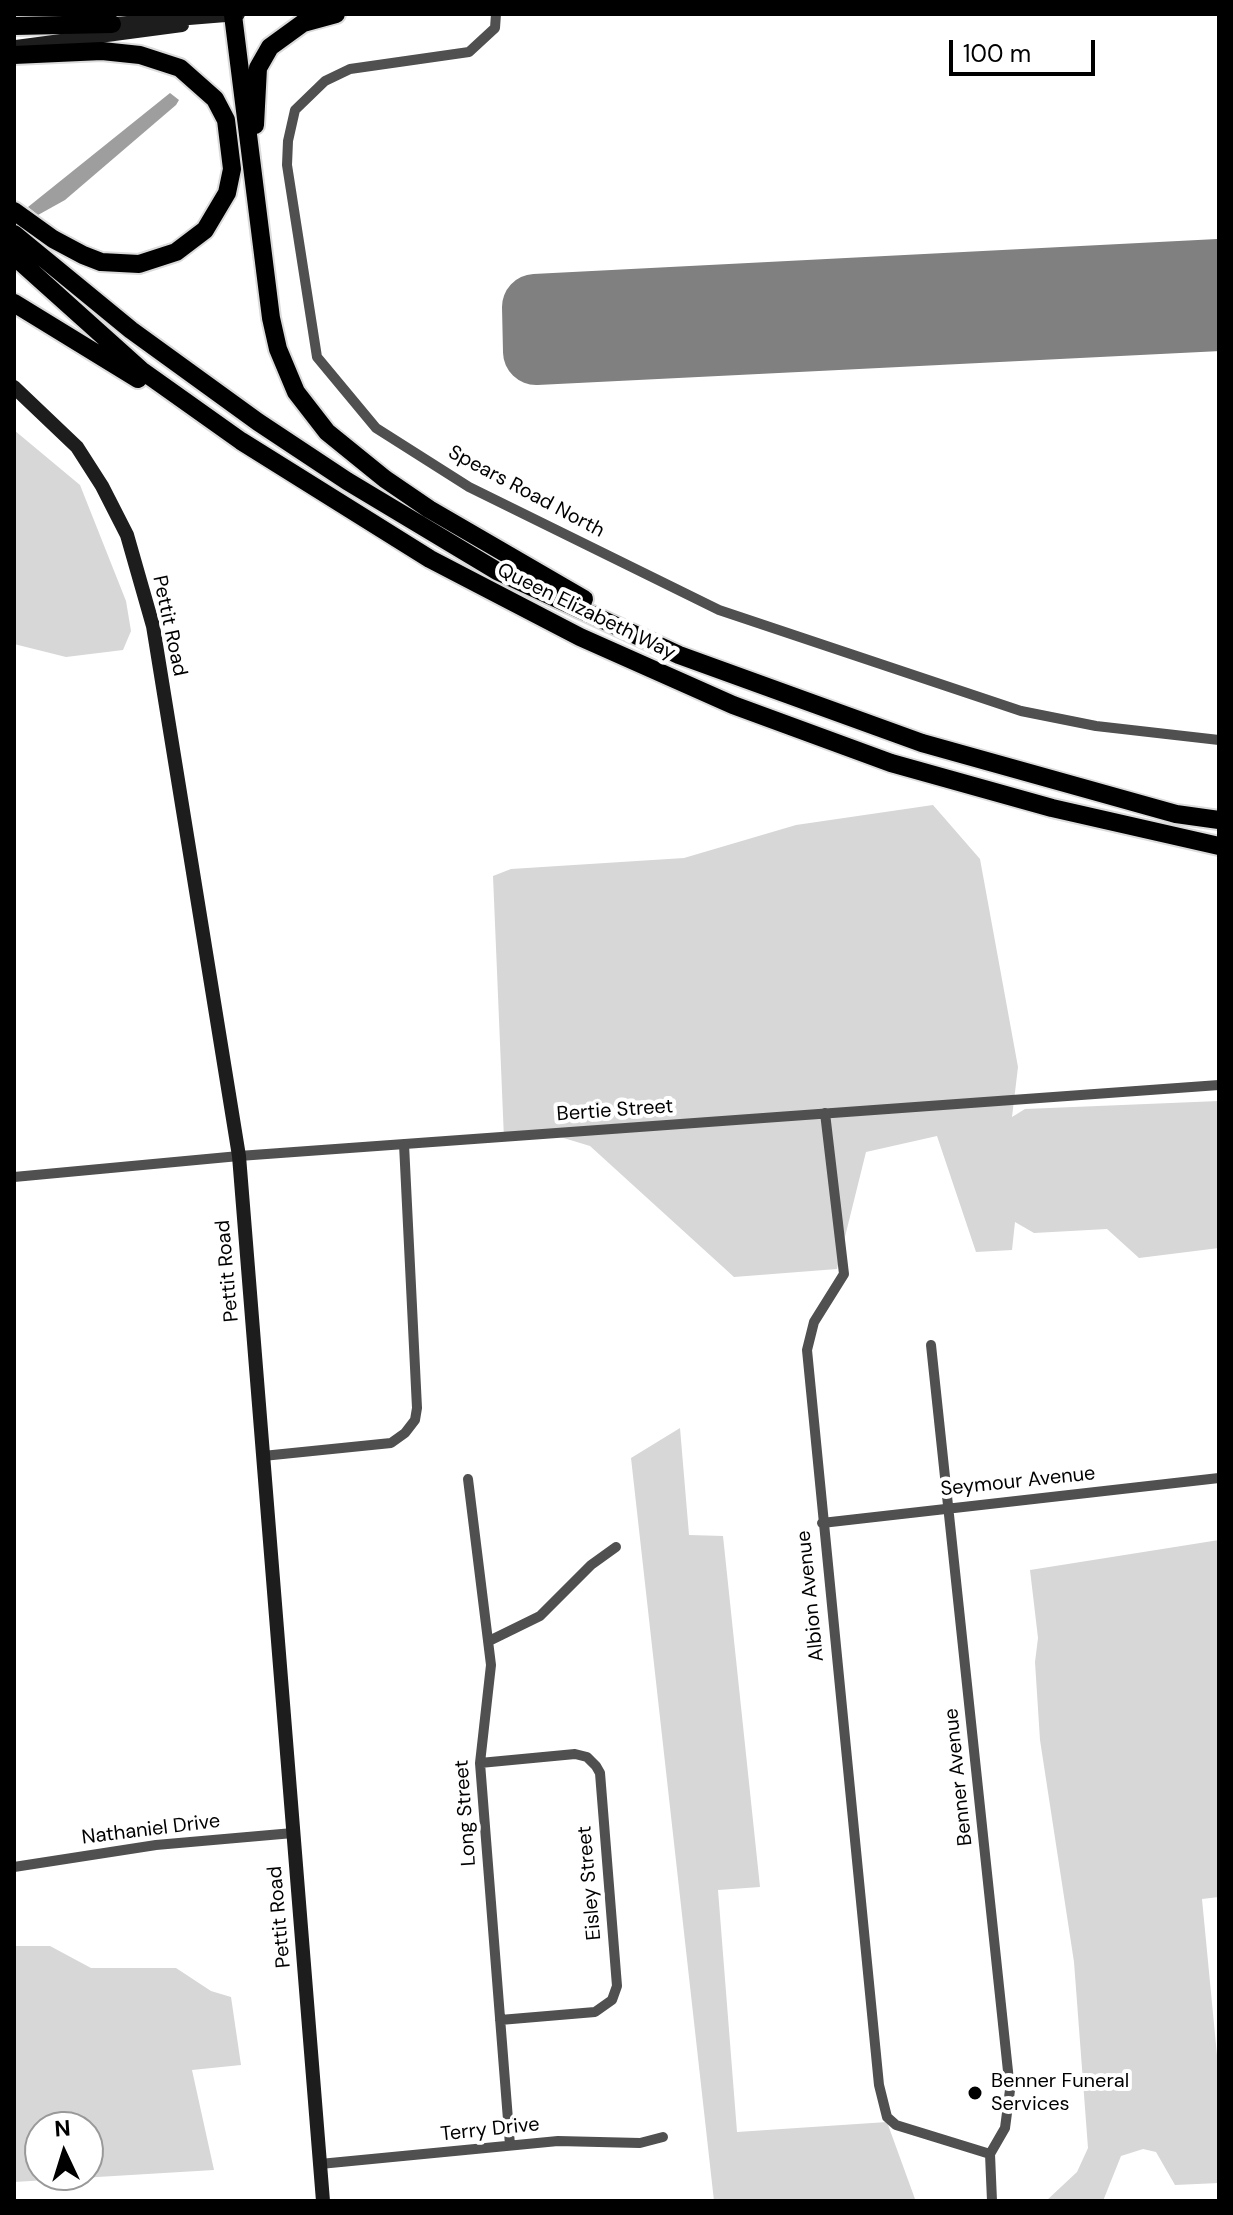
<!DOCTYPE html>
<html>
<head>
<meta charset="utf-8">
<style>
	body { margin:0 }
	#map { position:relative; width:1233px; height:2215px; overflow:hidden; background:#fff; font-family:"DM Sans",sans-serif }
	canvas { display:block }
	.frame { position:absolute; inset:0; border:16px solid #000; pointer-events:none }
	.north { position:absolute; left:24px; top:2111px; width:80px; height:80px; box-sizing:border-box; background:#fff; border:2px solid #999; border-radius:50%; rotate:356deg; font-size:22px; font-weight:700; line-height:32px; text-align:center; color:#000 }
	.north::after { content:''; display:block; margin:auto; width:28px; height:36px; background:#000; clip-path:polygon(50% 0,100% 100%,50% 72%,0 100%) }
	.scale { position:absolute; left:949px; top:40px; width:146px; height:36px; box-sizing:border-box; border:4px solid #000; border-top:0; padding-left:10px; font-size:24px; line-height:28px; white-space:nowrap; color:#000; -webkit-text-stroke:6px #fff; paint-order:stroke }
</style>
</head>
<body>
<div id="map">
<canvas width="1233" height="2215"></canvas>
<div class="frame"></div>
<div class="north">N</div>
<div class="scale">100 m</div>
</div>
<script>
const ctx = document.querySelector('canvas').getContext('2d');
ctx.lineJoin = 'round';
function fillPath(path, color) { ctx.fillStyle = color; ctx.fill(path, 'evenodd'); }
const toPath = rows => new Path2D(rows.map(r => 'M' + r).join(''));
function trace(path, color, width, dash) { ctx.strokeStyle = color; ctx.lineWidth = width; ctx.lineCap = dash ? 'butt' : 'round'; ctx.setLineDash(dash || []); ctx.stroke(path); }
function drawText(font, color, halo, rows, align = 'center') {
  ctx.font = font + ' "DM Sans",sans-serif'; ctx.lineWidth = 8; ctx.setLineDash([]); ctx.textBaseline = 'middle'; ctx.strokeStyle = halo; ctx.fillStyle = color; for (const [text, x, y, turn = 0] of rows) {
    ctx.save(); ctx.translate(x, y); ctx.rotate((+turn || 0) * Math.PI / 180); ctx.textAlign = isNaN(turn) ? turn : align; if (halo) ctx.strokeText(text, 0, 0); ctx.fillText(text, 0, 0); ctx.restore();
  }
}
const green = toPath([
	[14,430,80,485,126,601,131,631,123,650,66,657,14,644],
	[933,805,980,859,1018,1067,1012,1117,1025,1109,1219,1101,1219,1248,1139,1258,1107,1229,1034,1233,1015,1222,1012,1250,976,1252,937,1136,866,1152,837,1269,734,1277,590,1146,557,1136,504,1139,493,876,511,869,684,858,796,825],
	[680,1428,689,1535,723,1536,760,1887,718,1890,737,2132,887,2122,915,2199,714,2201,631,1458],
	[1219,1540,1219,1897,1202,1899,1219,2076,1219,2183,1175,2185,1156,2152,1143,2149,1121,2156,1103,2201,1046,2201,1077,2172,1088,2148,1074,1962,1040,1740,1035,1662,1038,1638,1030,1570],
	[14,1946,50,1946,91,1968,176,1968,211,1991,231,1997,241,2065,192,2070,214,2170,14,2182],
	[88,2127,88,2175,40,2175,40,2127]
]);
const water = toPath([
	[170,93,179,100,176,105,65,200,38,215,28,207]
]);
const runway = toPath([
	[1219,272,535,307,536,352,1219,318]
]);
const street = toPath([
	[496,14,495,28,469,52,350,69,325,81,295,110,288,141,287,165,317,357,376,428,469,487,719,610,1021,711,1096,726,1219,740],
	[825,1113,844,1274,814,1322,807,1350,879,2085,887,2117,896,2125,990,2154],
	[14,1177,239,1156,1219,1085],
	[931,1345,1010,2090,1005,2128,990,2154,992,2201],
	[263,1456,391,1443,405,1433,415,1420,417,1408,404,1144],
	[468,1479,491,1665,480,1763,510,2145],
	[822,1523,1219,1478],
	[489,1641,540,1616,591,1565,616,1547],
	[480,1763,575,1754,587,1757,596,1766,600,1773,617,1986,612,2000,595,2012,500,2020],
	[14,1867,156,1845,293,1833],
	[320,2164,558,2141,640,2143,663,2137]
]);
const secondary = toPath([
	[103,25,238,14],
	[16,47,182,25],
	[14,387,77,447,102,486,127,535,153,626,239,1156,323,2201]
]);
const highway = toPath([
	[233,15,271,318,278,349,296,392,327,432,385,479,429,509,584,599],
	[14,26,112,24],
	[14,55,102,51,140,55,180,68,215,99,226,120,232,169,227,193,205,230,176,252,139,264,101,262,83,255,53,239,14,211],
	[255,125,258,68,270,47,303,23,336,14],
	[14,234,131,330,258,422,347,481,497,571,679,655,922,743,1176,814,1219,820],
	[14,256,141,370,241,441,430,559,580,637,733,705,891,763,1052,808,1219,846],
	[14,303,138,379]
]);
const markers = [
	[975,2093,8,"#000"]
];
const streetNames = [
	["Spears Road North",526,492,28],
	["Queen Elizabeth Way",586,612,26],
	["Pettit Road",169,626,78],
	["Bertie Street",615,1111,-4],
	["Pettit Road",228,1271,-95],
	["Seymour Avenue",1018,1482,-6],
	["Albion Avenue",811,1596,-96],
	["Benner Avenue",959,1777,-96],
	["Long Street",466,1813,-94],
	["Nathaniel Drive",151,1830,-7],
	["Eisley Street",590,1883,-95],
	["Pettit Road",280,1917,-95],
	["Terry Drive",490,2130,-6]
];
const poiNames = [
	["Benner Funeral",991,2082],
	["Services",991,2105]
];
fillPath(green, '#d7d7d7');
fillPath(water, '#9e9e9e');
trace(runway, '#808080', 66);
trace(highway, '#dbdbdb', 22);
trace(street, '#505050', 10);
trace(secondary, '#1d1d1d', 14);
trace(highway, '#000', 18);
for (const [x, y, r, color] of markers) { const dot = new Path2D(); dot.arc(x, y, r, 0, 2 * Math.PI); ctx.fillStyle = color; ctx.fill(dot); trace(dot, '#fff', 3); }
drawText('20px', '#000', '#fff', streetNames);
drawText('20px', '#000', '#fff', poiNames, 'left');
</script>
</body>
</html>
